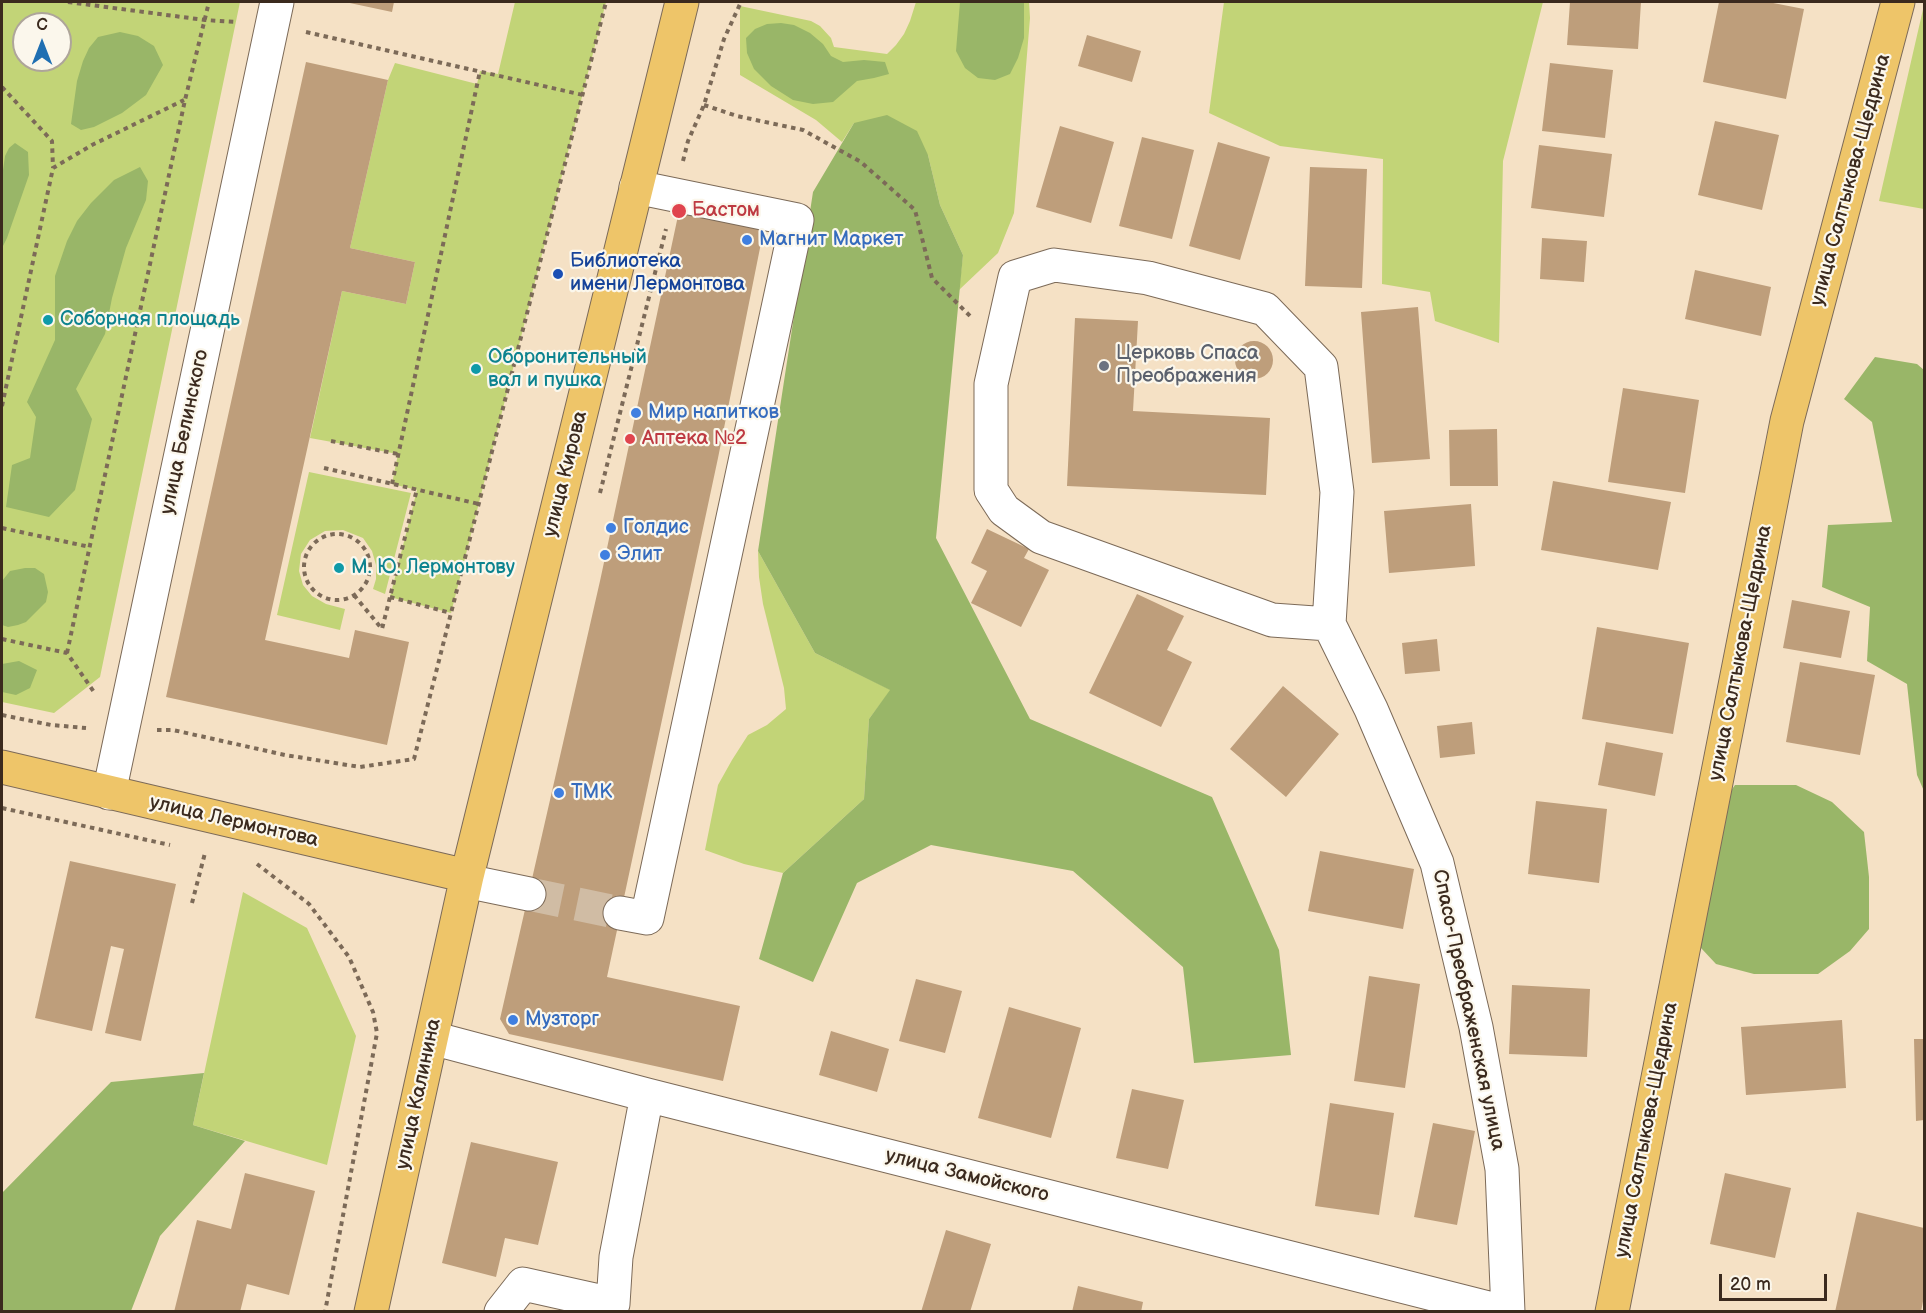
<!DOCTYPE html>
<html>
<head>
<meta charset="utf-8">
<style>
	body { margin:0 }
	#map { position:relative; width:1926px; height:1313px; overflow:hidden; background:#f5e1c5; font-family:"Balsamiq Sans",sans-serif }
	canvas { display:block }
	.frame { position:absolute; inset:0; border:3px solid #3b2a1e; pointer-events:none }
	.north { position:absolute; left:12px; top:12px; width:60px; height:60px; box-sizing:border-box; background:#fbf7ec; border:2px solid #aea59a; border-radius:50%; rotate:0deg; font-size:16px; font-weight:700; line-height:24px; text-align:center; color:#3b2a1e }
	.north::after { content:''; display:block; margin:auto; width:21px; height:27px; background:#1f6fb2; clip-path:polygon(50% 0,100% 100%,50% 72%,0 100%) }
	.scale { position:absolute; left:1719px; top:1274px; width:108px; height:27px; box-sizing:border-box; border:3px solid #3b2a1e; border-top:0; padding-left:8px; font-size:18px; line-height:21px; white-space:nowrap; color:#3b2a1e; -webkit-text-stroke:4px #fbf7ec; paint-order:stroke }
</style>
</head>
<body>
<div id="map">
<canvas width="1926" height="1313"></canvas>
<div class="frame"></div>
<div class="north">С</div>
<div class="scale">20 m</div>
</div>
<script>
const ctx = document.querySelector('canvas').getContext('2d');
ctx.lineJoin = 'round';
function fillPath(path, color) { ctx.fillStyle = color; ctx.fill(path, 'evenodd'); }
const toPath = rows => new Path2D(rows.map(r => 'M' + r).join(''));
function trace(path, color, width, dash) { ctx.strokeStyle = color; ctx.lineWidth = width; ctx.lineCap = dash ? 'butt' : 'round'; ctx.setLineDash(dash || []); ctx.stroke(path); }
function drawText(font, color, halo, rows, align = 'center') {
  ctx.font = font + ' "Balsamiq Sans",sans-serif'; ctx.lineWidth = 4.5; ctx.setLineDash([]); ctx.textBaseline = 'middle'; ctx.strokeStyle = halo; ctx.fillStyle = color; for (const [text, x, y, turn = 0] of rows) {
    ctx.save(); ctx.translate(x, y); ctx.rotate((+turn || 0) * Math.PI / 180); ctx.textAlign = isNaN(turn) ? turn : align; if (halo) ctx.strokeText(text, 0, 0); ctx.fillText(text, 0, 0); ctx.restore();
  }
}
const green = toPath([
	[2,2,240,2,100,677,54,713,2,702],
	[24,24,60,24,60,60,24,60],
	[515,2,606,2,451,613,390,597,417,490,392,484,398,454,310,438,342,291,406,304,415,262,350,248,388,80,395,63,477,84,480,71,498,74],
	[916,2,1029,2,1030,18,1014,213,998,253,959,290,963,255,940,205,928,155,854,123,842,142,816,120,740,75,740,6,811,21,820,26,831,38,834,47,887,54,896,45,904,34,910,21],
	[1224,2,1543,2,1503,161,1499,343,1435,321,1430,292,1382,284,1383,159,1280,146,1209,113],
	[1924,5,1924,209,1879,201],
	[309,472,411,493,385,594,373,589,376,579,376,565,372,551,363,538,343,530,325,531,310,540,301,554,299,571,303,585,312,596,326,604,345,609,340,630,277,615],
	[758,551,815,653,891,690,869,719,864,799,783,873,744,864,705,850,718,785,732,760,748,735,767,725,786,709,784,688,763,604,759,577],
	[243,892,307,928,356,1036,327,1165,193,1125]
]);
const forest = toPath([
	[960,2,1024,2,1024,38,1018,58,1010,74,995,80,978,78,965,68,956,51],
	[781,23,794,25,810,33,823,44,831,56,843,62,864,60,885,62,889,74,874,78,857,81,833,102,813,104,793,100,771,86,754,69,747,53,746,38,755,29,767,24],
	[120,32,138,36,154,46,163,65,146,95,122,113,94,127,81,130,71,124,77,81,83,61,89,48,98,37],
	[887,115,917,131,928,155,940,205,963,255,936,538,1030,719,1212,797,1279,950,1291,1055,1194,1063,1183,967,1073,871,931,845,857,883,813,982,759,959,783,873,864,799,869,719,890,690,815,653,758,551,813,192,854,123],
	[15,143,28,152,29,175,7,238,2,248,2,177,5,156,9,148],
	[140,167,148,181,146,200,126,248,112,298,105,334,76,389,92,419,75,490,49,517,6,507,12,465,30,458,36,417,27,402,55,340,55,276,67,241,77,221,91,203,114,180],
	[1875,357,1917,364,1924,370,1924,791,1917,775,1907,684,1867,661,1870,607,1822,587,1828,525,1892,522,1872,422,1844,399],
	[25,568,35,568,44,574,48,592,46,602,26,622,18,625,8,627,2,625,2,581,10,571],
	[19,661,37,670,30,688,16,695,2,692,2,664],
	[1735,785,1796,785,1832,802,1864,832,1869,877,1869,929,1850,951,1818,974,1754,974,1716,964,1701,948,1701,916,1719,808],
	[204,1073,193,1125,245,1141,160,1236,131,1311,2,1311,2,1193,111,1082]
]);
const building = toPath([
	[345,2,394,2,392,12],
	[1570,2,1641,2,1638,49,1567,45],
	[1719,2,1768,2,1804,9,1786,99,1703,82],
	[1087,35,1141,51,1132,82,1078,66],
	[306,62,388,80,350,248,415,262,406,304,342,291,265,640,349,658,355,630,409,642,387,745,166,697],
	[1550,63,1613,70,1605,138,1542,131],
	[1715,121,1779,135,1762,210,1698,195],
	[1060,126,1114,142,1091,223,1036,207],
	[1142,137,1194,150,1172,239,1119,226],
	[1218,142,1270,157,1240,260,1189,246],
	[1539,145,1612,154,1604,217,1531,208],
	[1310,167,1367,169,1362,288,1305,286],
	[679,211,764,228,718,458,607,977,740,1006,723,1081,509,1034,500,1019,600,581],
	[1542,238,1587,241,1584,282,1540,279],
	[1695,270,1771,287,1761,336,1685,319],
	[1418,307,1430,459,1372,463,1361,312],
	[1075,318,1138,321,1133,411,1270,418,1266,495,1067,486],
	'1235 360a19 19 0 1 1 38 0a19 19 0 1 1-38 0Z',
	[1623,388,1699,400,1685,493,1608,482],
	[1497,429,1498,486,1450,486,1449,430],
	[1553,481,1671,502,1658,570,1541,550],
	[1471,504,1475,566,1389,573,1384,511],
	[987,529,1029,549,1024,558,1049,570,1021,627,971,603,987,571,971,563],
	[1137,594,1184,616,1167,650,1192,662,1161,727,1089,693],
	[1792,600,1850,611,1841,658,1783,648],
	[1597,627,1689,643,1673,734,1582,719],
	[1437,639,1440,671,1405,674,1402,643],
	[1800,662,1875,675,1860,755,1786,742],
	[1283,686,1339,734,1286,797,1230,749],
	[1472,722,1475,754,1440,758,1437,726],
	[1606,742,1663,753,1655,796,1598,785],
	[1536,801,1607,809,1599,883,1528,874],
	[1320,851,1414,869,1403,929,1308,911],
	[70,861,176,884,141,1041,105,1033,124,949,111,946,92,1031,35,1018],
	[1369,976,1420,984,1405,1088,1354,1081],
	[916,979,962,991,945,1053,899,1041],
	[1512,985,1590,989,1587,1057,1509,1054],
	[1009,1007,1081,1028,1051,1138,978,1118],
	[1842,1020,1846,1088,1746,1095,1741,1027],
	[831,1031,889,1049,877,1092,819,1075],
	[1914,1039,1924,1039,1924,1120,1916,1121],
	[1132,1089,1184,1100,1168,1169,1116,1158],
	[1330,1103,1394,1113,1379,1215,1315,1206],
	[1433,1123,1475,1131,1457,1225,1414,1217],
	[471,1142,558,1162,538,1245,505,1238,496,1277,442,1263],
	[245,1173,315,1191,289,1295,247,1284,240,1312,174,1312,197,1220,231,1229],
	[1725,1173,1791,1188,1775,1258,1710,1244],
	[1857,1212,1924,1228,1924,1296,1921,1312,1835,1312],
	[946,1230,991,1244,970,1312,921,1312],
	[1078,1286,1143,1302,1141,1312,1072,1312]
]);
const minorTunnel = toPath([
	[529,894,620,913]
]);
const path = toPath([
	[68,2,205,20,236,22],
	[306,32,583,95],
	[2,87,52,141,53,168],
	[704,105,737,116,803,130,861,162,915,210,932,278,970,316],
	[683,161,688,141,704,105,724,39,741,2],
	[2,406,53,168,92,145,184,100],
	[331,441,398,454],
	[324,468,479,504],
	[392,484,480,71],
	[600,493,666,229],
	[2,528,90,547],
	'304 567a33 33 0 1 1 66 0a33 33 0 1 1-66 0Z',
	[354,595,382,629,417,489],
	[390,597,451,613],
	[2,639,67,653,94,692],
	[67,653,185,100,209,2],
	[2,715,51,725,86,728],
	[157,730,173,730,285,755,360,767,414,759,606,2],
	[2,808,170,845],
	[257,864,309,904,349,957,373,1012,377,1033,325,1312],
	[192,903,205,853]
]);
const minor = toPath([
	[1329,624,1272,620,1041,537,1004,510,991,490,991,384,1015,277,1054,265,1148,278,1265,309,1321,367,1337,492,1329,624,1371,709,1437,863,1476,1027,1502,1169,1508,1312],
	[109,793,277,2],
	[466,881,529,894],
	[620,913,647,918,797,220,636,187],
	[432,1038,647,1095,1504,1312],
	[501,1312,523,1284,613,1304,616,1257,647,1095]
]);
const major = toPath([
	[2,767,467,876],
	[371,1312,467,876,682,2],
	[1612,1312,1787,421,1898,2]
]);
const markers = [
	[679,211,8,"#e0444e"],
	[747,240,6,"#3f7fe0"],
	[558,274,6,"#1a4fb4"],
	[48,320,6,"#0f9aa8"],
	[1104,366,6,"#6b7280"],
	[476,369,6,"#0f9aa8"],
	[636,413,6,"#3f7fe0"],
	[630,439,6,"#e0444e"],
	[611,528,6,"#3f7fe0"],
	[605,555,6,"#3f7fe0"],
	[339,568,6,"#0f9aa8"],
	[559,793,6,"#3f7fe0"],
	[513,1020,6,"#3f7fe0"]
];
const streetNames = [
	["улица Салтыкова-Щедрина",1851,180,-75],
	["улица Белинского",185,432,-78],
	["улица Кирова",566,474,-76],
	["улица Салтыкова-Щедрина",1741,653,-79],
	["улица Лермонтова",234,822,13],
	["Спасо-Преображенская улица",1468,1010,78],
	["улица Калинина",419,1094,-78],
	["улица Салтыкова-Щедрина",1647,1130,-79],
	["улица Замойского",967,1176,14]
];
const healthNames = [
	["Бастом",692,211],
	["Аптека №2",642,439]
];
const shopNames = [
	["Магнит Маркет",759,240],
	["Мир напитков",648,413],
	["Голдис",623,528],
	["Элит",617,555],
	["ТМК",571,793],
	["Музторг",525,1020]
];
const transitNames = [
	["Библиотека",570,262],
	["имени Лермонтова",570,285]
];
const cultureNames = [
	["Соборная площадь",60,320],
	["Оборонительный",488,358],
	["вал и пушка",488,381],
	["М. Ю. Лермонтову",351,568]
];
const worshipNames = [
	["Церковь Спаса",1116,354],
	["Преображения",1116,377]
];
fillPath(green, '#c2d477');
fillPath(forest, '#99b668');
fillPath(building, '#be9e7b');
trace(minorTunnel, '#d0bca4', 33, [33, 16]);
trace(minor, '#7c6a58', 35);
trace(major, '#7c6a58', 35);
trace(path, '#7c6a58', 4, [4.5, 4.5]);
trace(minor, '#fff', 33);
trace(major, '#eec569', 33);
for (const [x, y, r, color] of markers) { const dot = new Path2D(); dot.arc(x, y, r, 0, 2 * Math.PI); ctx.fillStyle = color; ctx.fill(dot); trace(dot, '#fbf7ec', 2); }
drawText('20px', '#3b2a1e', '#fbf7ec', streetNames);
drawText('20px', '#be3a42', '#fbf7ec', healthNames, 'left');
drawText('20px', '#366cbe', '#fbf7ec', shopNames, 'left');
drawText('20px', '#164399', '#fbf7ec', transitNames, 'left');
drawText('20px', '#0d838f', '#fbf7ec', cultureNames, 'left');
drawText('20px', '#5b616d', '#fbf7ec', worshipNames, 'left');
</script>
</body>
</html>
